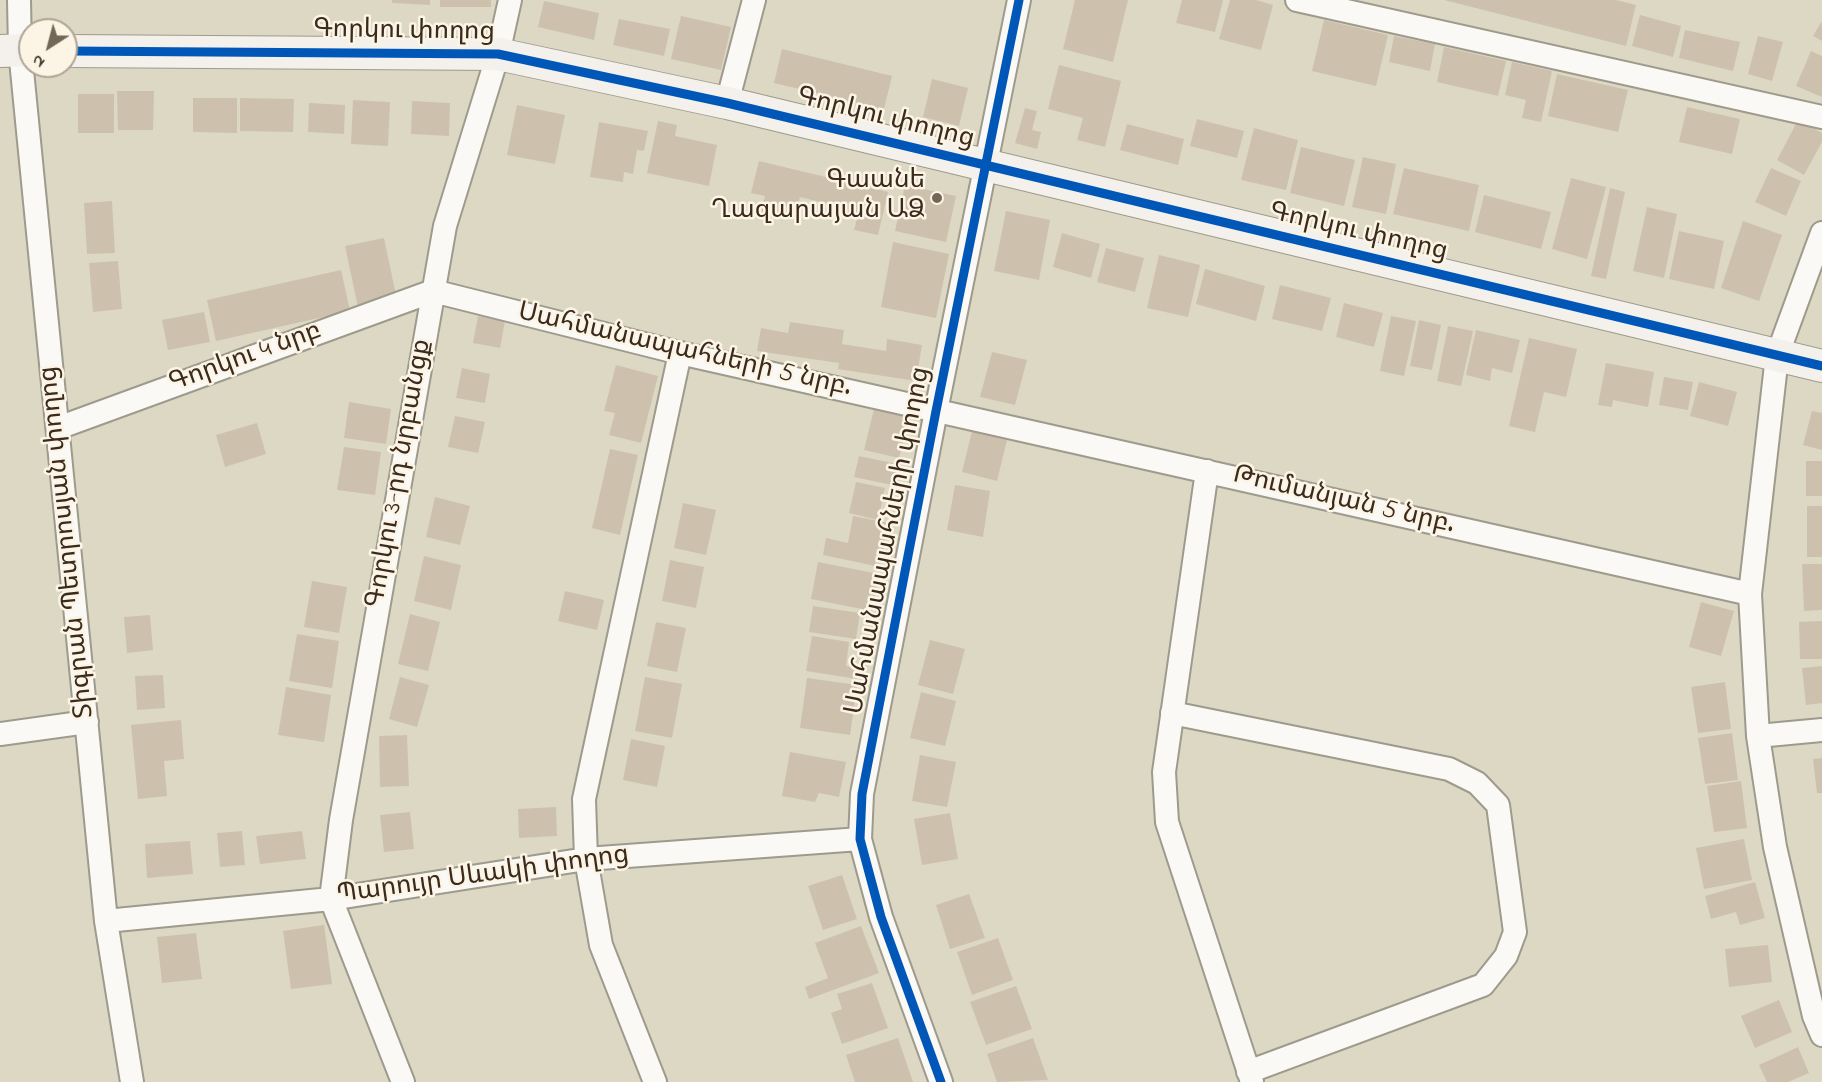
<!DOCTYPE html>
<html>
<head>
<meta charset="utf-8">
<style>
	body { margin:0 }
	#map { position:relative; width:1822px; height:1082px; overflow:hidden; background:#dcd8c4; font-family:"Indie Flower",sans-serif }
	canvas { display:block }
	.north { position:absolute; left:18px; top:18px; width:60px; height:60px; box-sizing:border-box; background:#fcf5e5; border:2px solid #afa495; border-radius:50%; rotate:216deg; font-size:16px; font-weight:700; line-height:24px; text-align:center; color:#3b2a1e }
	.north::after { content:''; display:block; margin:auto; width:21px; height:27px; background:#736758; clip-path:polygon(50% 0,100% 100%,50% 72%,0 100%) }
</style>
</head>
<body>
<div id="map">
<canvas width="1822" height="1082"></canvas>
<div class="north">N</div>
</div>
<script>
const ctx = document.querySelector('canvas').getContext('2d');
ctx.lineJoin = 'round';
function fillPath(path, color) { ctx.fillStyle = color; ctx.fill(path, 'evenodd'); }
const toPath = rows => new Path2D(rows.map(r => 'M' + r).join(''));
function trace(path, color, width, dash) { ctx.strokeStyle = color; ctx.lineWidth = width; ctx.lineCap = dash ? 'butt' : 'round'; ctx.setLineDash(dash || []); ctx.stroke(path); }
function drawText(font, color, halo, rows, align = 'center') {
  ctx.font = font + ' "Indie Flower","Noto Sans Armenian",sans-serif'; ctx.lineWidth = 5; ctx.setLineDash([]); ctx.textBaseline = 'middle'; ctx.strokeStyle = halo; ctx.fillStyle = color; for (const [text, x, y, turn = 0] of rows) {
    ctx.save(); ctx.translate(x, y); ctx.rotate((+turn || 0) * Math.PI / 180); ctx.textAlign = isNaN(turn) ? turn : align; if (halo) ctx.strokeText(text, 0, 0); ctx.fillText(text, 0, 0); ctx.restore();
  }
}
const building = toPath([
	[392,0,430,0,430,5,392,3],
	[440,0,491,0,491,7,440,7],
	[1075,0,1128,0,1113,62,1063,49],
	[1182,0,1223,0,1215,32,1176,23],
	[1230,0,1256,0,1273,5,1261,50,1219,39],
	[1444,0,1616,0,1636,5,1626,46],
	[544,1,599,13,594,40,538,27],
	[1640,15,1681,26,1673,57,1632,46],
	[681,16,731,27,721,70,671,59],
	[619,19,670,29,664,56,613,45],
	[1324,20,1388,35,1376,86,1312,71],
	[1822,21,1822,41,1813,36],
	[1685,30,1740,42,1733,71,1679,58],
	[1394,36,1435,44,1430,71,1389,62],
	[1758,36,1783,42,1772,81,1748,74],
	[1444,47,1506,61,1498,96,1437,82],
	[782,49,892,76,884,109,774,83],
	[1811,51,1822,56,1822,97,1796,86],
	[1512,62,1552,71,1541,122,1522,118,1526,100,1505,95],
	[1059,65,1121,81,1105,147,1077,140,1083,118,1048,109],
	[1557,74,1628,90,1618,132,1548,116],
	[932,79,968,88,959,126,923,117],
	[117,91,154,91,153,130,118,130],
	[78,94,114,94,114,133,78,133],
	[193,98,237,98,237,133,193,132],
	[240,98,294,99,293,132,240,131],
	[353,100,390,102,388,146,351,144],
	[412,101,450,103,449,136,411,134],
	[309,103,345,105,344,134,308,132],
	[517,105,565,115,555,164,507,155],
	[1687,107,1740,119,1732,154,1679,142],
	[1025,108,1037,111,1032,130,1041,132,1037,149,1015,143],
	[1197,119,1244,131,1237,158,1190,146],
	[1798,120,1822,133,1822,142,1804,175,1777,160],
	[658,121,677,125,675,136,717,145,709,186,647,173],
	[599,122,648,131,644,151,637,150,633,174,624,172,623,182,590,177],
	[1127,124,1184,139,1178,165,1120,150],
	[1254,128,1298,140,1286,190,1241,180],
	[1301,147,1355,160,1344,206,1290,193],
	[1363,157,1396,164,1386,214,1352,207],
	[759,161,888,192,878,235,854,230,857,219,838,214,840,207,800,197,797,209,782,205,778,217,761,213,765,196,751,193],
	[1404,168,1479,185,1469,231,1393,214],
	[1771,168,1801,181,1786,216,1755,202],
	[1571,178,1606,187,1587,259,1552,249],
	[905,185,956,196,946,242,895,231],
	[1610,188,1625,192,1606,279,1591,276],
	[1484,195,1551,212,1541,249,1475,232],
	[112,201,115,253,87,254,84,203],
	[1647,207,1677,214,1664,278,1633,271],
	[1006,211,1050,220,1039,280,994,271],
	[1743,221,1782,235,1759,301,1721,288],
	[1679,231,1724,241,1714,289,1669,279],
	[1062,233,1100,244,1091,278,1053,267],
	[384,238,397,300,358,307,345,246],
	[893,242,949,254,936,318,881,307],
	[1106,248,1144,258,1135,292,1097,282],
	[1159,255,1200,265,1188,317,1147,308],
	[118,261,122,309,93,312,89,263],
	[1205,269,1265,286,1256,321,1196,304],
	[341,270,350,311,216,341,207,300],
	[1280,285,1331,298,1322,331,1272,319],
	[1344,303,1383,313,1374,347,1336,337],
	[204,312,210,342,168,350,162,320],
	[478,316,505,321,500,348,473,343],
	[1391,316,1416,321,1404,376,1380,371],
	[1419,320,1441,325,1432,370,1410,366],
	[790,322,844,330,842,344,886,351,887,339,922,345,916,381,838,369,839,363,757,351,761,328,788,333],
	[1448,326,1473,331,1461,386,1437,381],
	[1476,330,1520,340,1512,373,1492,368,1490,381,1466,375],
	[1529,338,1577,349,1566,397,1544,392,1535,432,1509,426],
	[992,352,1027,360,1015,405,980,397],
	[1606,363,1654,372,1648,407,1613,400,1612,407,1598,405],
	[616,365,658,376,641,443,609,435,615,413,604,411],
	[462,368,490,374,485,403,456,398],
	[1664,377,1693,382,1688,410,1659,405],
	[1699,382,1737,392,1728,426,1690,416],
	[349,402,391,409,386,444,344,438],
	[875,405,910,413,899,458,864,450],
	[1812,411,1822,413,1822,450,1803,445],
	[455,416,485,422,478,453,448,447],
	[257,423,266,454,225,467,216,435],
	[973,427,1008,436,997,481,962,472],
	[344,447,381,452,375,495,337,490],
	[610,449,638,455,620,535,592,528],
	[859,456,902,465,897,486,854,477],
	[1806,461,1822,461,1822,496,1806,496],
	[856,482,885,488,878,520,849,513],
	[955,485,990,491,983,537,947,530],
	[435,497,470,506,460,545,426,537],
	[683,503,716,510,706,555,674,548],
	[1807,506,1822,506,1822,557,1807,557],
	[853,516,889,523,880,567,823,555,826,538,848,543],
	[424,556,461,565,451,610,414,601],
	[670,560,704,567,696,608,662,601],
	[818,562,879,574,872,611,811,599],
	[1802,564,1822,564,1822,610,1804,611],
	[312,581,347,587,339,633,304,627],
	[565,591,604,600,597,630,558,621],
	[1701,602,1734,611,1721,656,1689,647],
	[813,606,860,613,856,639,809,632],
	[410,614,440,622,428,671,398,664],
	[150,615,153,650,127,653,124,617],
	[1822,621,1822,659,1800,659,1799,622],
	[656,622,686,628,677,672,647,666],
	[297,634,339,641,332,688,289,681],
	[812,636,849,642,846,666,859,668,857,679,806,671],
	[930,640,965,649,953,694,918,685],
	[1822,666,1822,703,1806,705,1802,668],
	[163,675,165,708,137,710,135,676],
	[400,677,429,685,417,727,389,719],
	[645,677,682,684,672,738,635,731],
	[807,678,857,685,850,735,800,728],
	[1725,682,1731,729,1698,733,1691,687],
	[286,687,331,695,324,742,278,735],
	[921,692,956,701,945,746,910,738],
	[181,720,184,759,164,761,167,796,138,799,131,725],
	[1732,733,1738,780,1705,784,1698,738],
	[407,735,409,786,380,787,379,736],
	[631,739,665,746,657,787,623,780],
	[790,752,846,762,839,797,819,793,815,802,782,796],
	[920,755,956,762,947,807,912,801],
	[1822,758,1822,793,1817,793,1813,759],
	[1741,781,1747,828,1714,832,1707,786],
	[556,807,557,836,519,838,518,809],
	[410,812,414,849,384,852,380,815],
	[950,813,958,859,922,865,914,819],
	[242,831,245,865,220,867,217,833],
	[302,831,306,859,260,864,256,836],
	[1744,839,1752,880,1704,889,1696,848],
	[190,841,193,874,147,878,145,844],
	[842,875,857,919,823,930,808,886],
	[1755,882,1765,918,1740,925,1736,912,1711,919,1705,896],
	[969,894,985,938,950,949,936,905],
	[324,925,332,984,291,989,283,931],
	[861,926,879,973,809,999,805,987,828,978,815,943],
	[196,933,202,979,162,983,157,937],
	[998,938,1013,980,972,995,957,952],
	[1768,945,1772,982,1729,987,1725,949],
	[872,983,888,1028,842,1044,831,1013,842,1009,837,994],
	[1016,986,1032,1029,986,1045,970,1002],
	[1779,1000,1792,1032,1755,1048,1741,1016],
	[898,1038,913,1082,855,1082,846,1055],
	[1033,1038,1048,1080,997,1082,987,1054],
	[1798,1047,1809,1073,1788,1082,1767,1082,1759,1065]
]);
const street = toPath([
	[19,0,20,50,106,921,132,1082],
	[1297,0,1822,117],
	[727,103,754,0],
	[1822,233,1777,356,1750,594,1758,736,1775,847,1814,1016,1822,1035],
	[58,428,433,291,680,353,1750,594],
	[1207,471,1164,772,1167,822,1252,1082],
	[1172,713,1449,769,1477,783,1498,805,1515,932,1506,956,1483,985,1248,1072],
	[0,734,87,722],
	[1758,736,1822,730],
	[106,921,331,899,586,859,860,839],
	[403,1082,331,899,341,820,445,226,498,54,510,0],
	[655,1082,601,945,586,859,584,799,680,353],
	[941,1082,881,917,860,839,862,794,936,411,1019,0]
]);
const secondary = toPath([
	[0,51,30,50],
	[66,51,498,54,727,103,1822,366]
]);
const cycleway = toPath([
	[66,51,498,54,727,103,1822,366],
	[941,1082,881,917,860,839,862,794,936,411,1019,0]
]);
const markers = [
	[937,198,6,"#736758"]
];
const streetNames = [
	["Գորկու փողոց",404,33,1],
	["Գորկու փողոց",885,120,14],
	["Գորկու փողոց",1358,234,13],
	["Սահմանապահների 5 նրբ.",684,352,13],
	["Գորկու 4 նրբ",246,359,-20],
	["Գորկու 3-րդ նրբանցք",401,474,-80],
	["Թումանյան 5 նրբ.",1343,502,13],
	["Սահմանապահների փողոց",890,541,-79],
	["Տիգրան Պետրոսյան փողոց",69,542,-96],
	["Պարույր Սևակի փողոց",483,877,-8]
];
const poiNames = [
	["Գաանե",925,183],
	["Ղազարայան ԱՁ",925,213]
];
fillPath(building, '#cdc1ae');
trace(street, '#9e9a8c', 26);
trace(secondary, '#9e9a8c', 34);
trace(street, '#faf9f6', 22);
trace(secondary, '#f4f1ec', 32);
trace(cycleway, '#0057b8', 9);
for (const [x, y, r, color] of markers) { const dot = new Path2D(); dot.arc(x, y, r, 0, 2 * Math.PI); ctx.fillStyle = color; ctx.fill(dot); trace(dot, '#fcf5e5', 2); }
drawText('26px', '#3b2a1e', '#fcf5e5', streetNames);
drawText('26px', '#3b2a1e', '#fcf5e5', poiNames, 'right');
</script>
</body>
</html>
